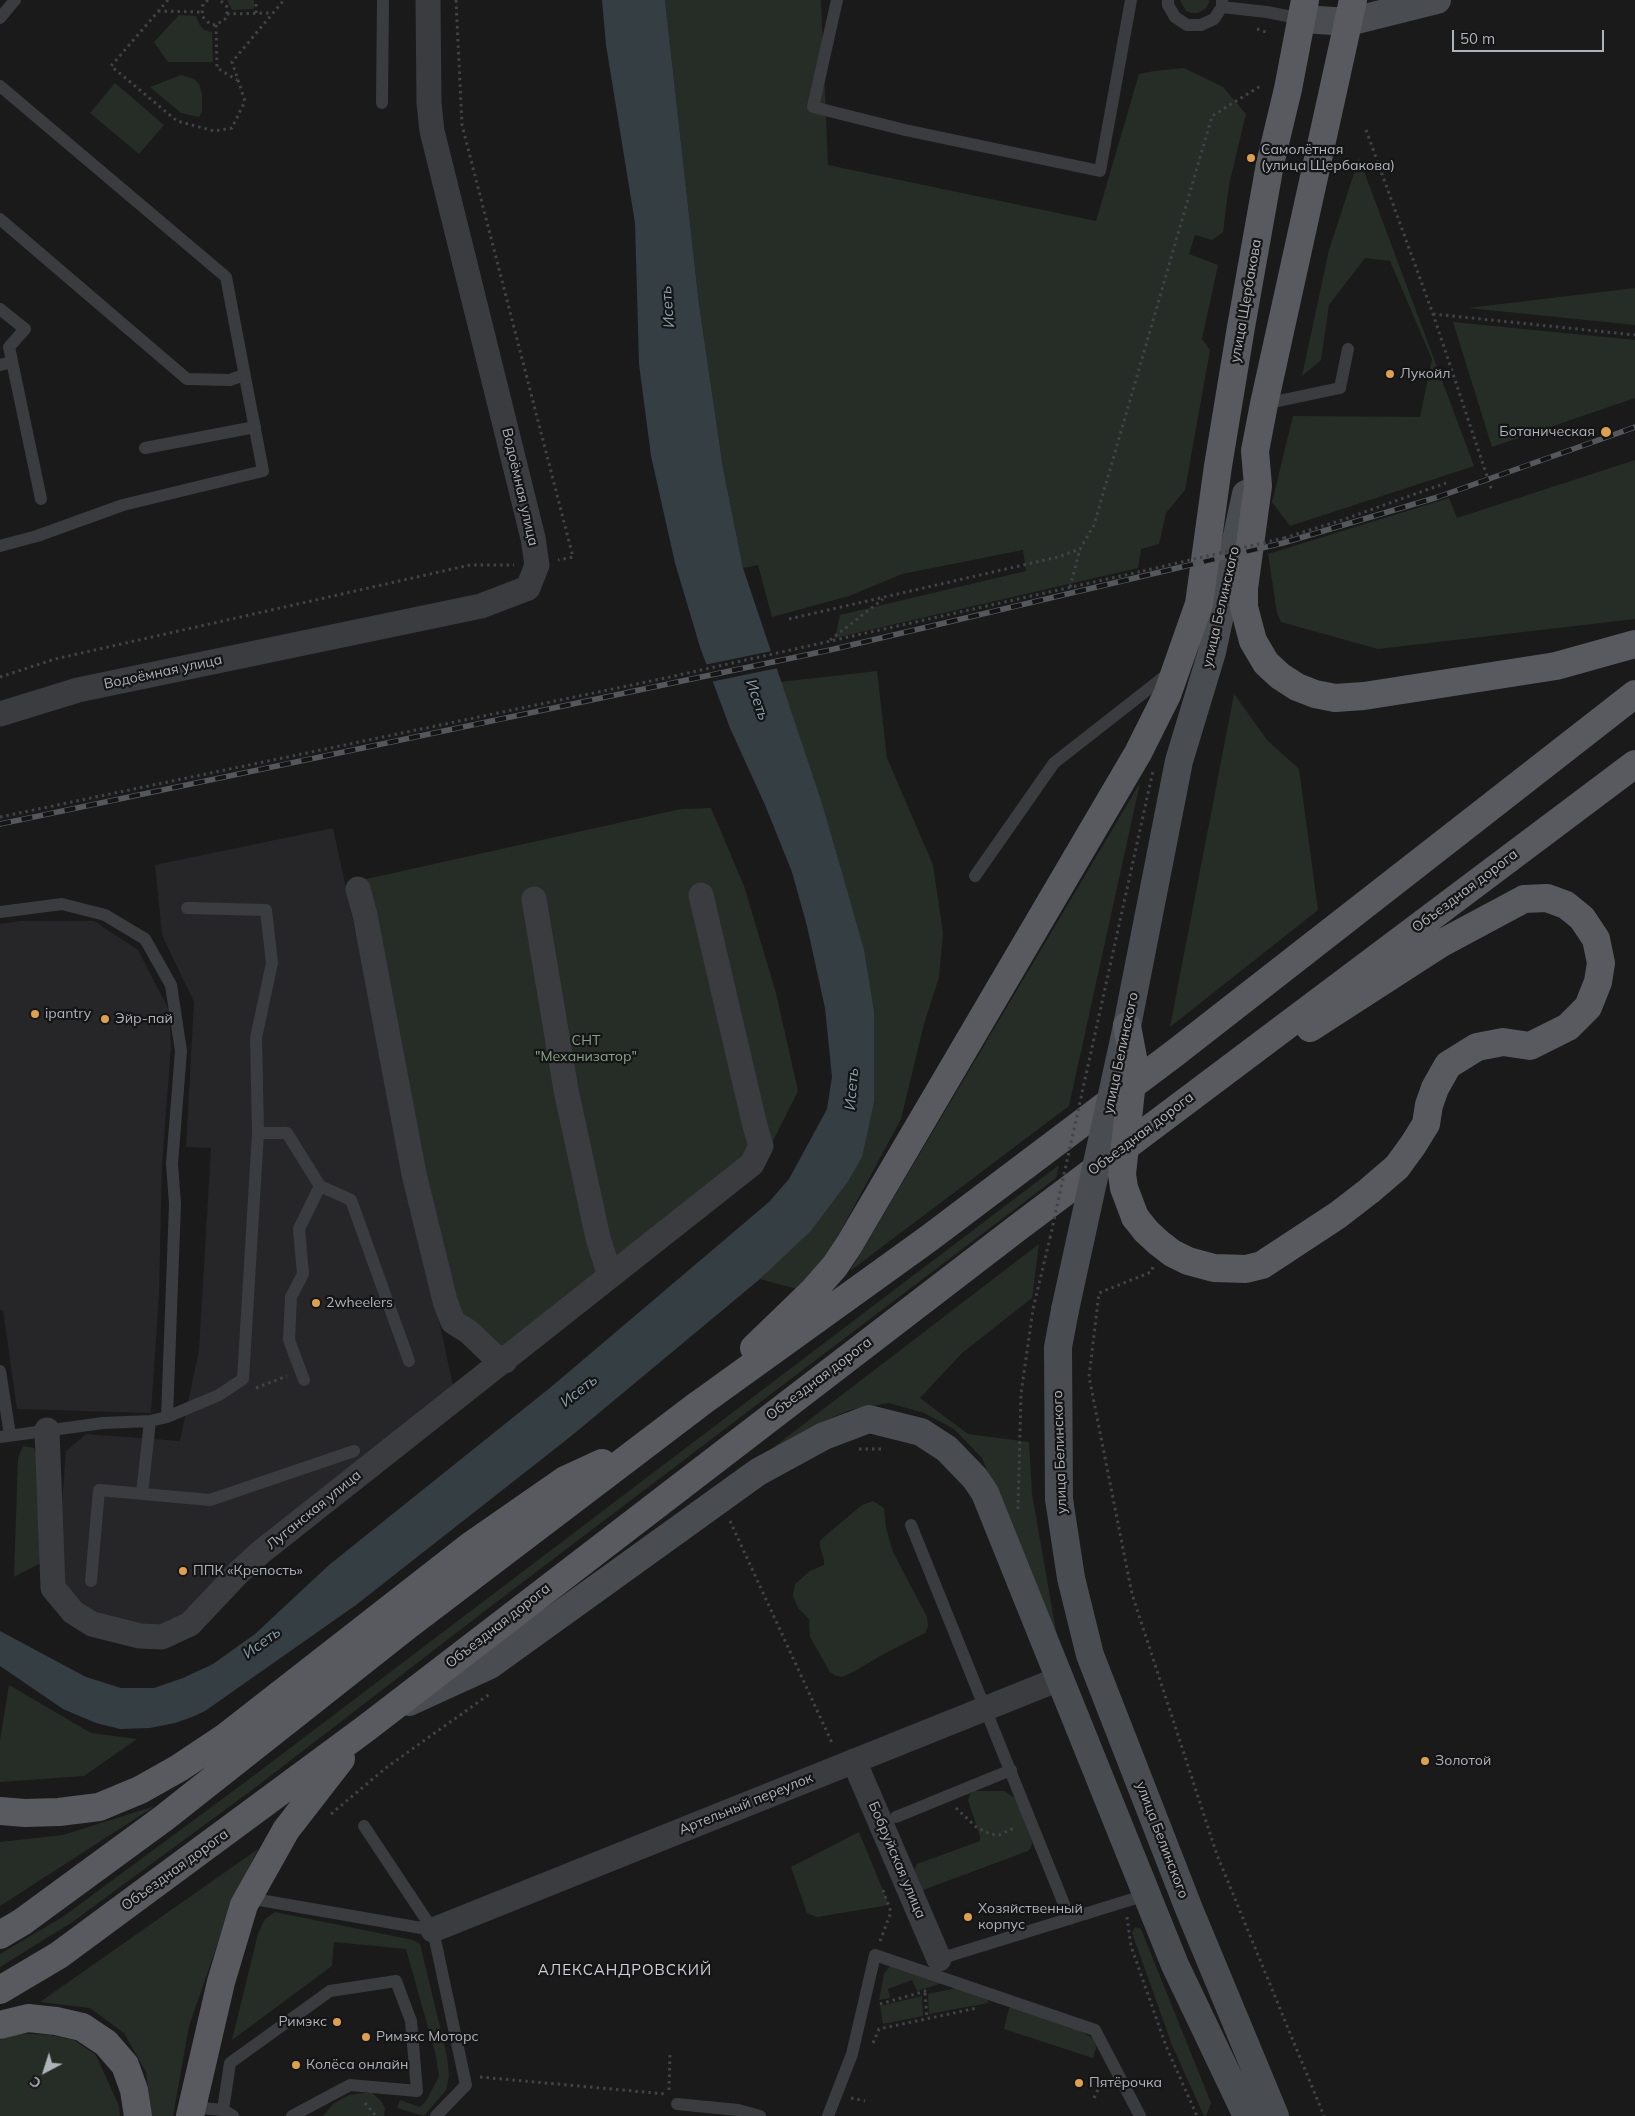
<!DOCTYPE html>
<html>
<head>
<meta charset="utf-8">
<style>
	body { margin:0 }
	#map { position:relative; width:1635px; height:2116px; overflow:hidden; background:#1a1a1b; font-family:Mulish,sans-serif }
	canvas { display:block }
	.north { position:absolute; left:20px; top:2046px; width:50px; height:50px; -webkit-text-stroke:4px #151516; paint-order:stroke; rotate:220deg; font-size:14px; font-weight:700; line-height:20px; text-align:center; color:#aeb2b9 }
	.north::after { content:''; display:block; margin:auto; width:18px; height:22px; background:#aeb2b9; clip-path:polygon(50% 0,100% 100%,50% 72%,0 100%) }
	.scale { position:absolute; left:1452px; top:30px; width:152px; height:22px; box-sizing:border-box; border:2px solid #aeb2b9; border-top:0; padding-left:6px; font-size:15px; line-height:18px; white-space:nowrap; color:#aeb2b9; -webkit-text-stroke:4px #151516; paint-order:stroke }
</style>
</head>
<body>
<div id="map">
<canvas width="1635" height="2116"></canvas>
<div class="north">С</div>
<div class="scale">50 m</div>
</div>
<script>
const ctx = document.querySelector('canvas').getContext('2d');
ctx.lineJoin = 'round';
function fillPath(path, color) { ctx.fillStyle = color; ctx.fill(path, 'evenodd'); }
const toPath = rows => new Path2D(rows.map(r => 'M' + r).join(''));
function trace(path, color, width, dash) { ctx.strokeStyle = color; ctx.lineWidth = width; ctx.lineCap = dash ? 'butt' : 'round'; ctx.setLineDash(dash || []); ctx.stroke(path); }
function drawText(font, color, halo, rows, align = 'center') {
  ctx.font = font + ' Mulish,sans-serif'; ctx.lineWidth = 4.5; ctx.setLineDash([]); ctx.textBaseline = 'middle'; ctx.strokeStyle = halo; ctx.fillStyle = color; for (const [text, x, y, turn = 0] of rows) {
    ctx.save(); ctx.translate(x, y); ctx.rotate((+turn || 0) * Math.PI / 180); ctx.textAlign = isNaN(turn) ? turn : align; if (halo) ctx.strokeText(text, 0, 0); ctx.fillText(text, 0, 0); ctx.restore();
  }
}
const built = toPath([
	[333,828,455,1395,190,1621,169,1619,168,1629,78,1611,57,1570,66,1451,86,1434,180,1441,199,1350,211,1148,186,1147,194,1002,162,935,155,865],
	[20,921,94,921,138,950,169,1010,171,1047,162,1165,159,1294,151,1413,17,1409,3,1310,0,1310,0,924]
]);
const green = toPath([
	[227,0,254,0,254,9,232,10],
	[665,0,821,0,828,165,1096,221,1139,74,1154,71,1184,68,1223,87,1246,114,1229,185,1223,232,1212,240,1195,235,1189,254,1218,265,1202,339,1210,350,1185,490,1166,513,1159,544,1141,549,1138,568,835,638,840,615,1026,571,1023,550,902,574,849,596,772,617,758,565,743,568,723,468,699,304],
	[1180,0,1209,0,1209,3,1205,9,1198,13,1191,13,1186,11],
	[179,15,196,16,199,24,204,30,212,32,213,62,168,62,154,42],
	[181,75,194,79,199,84,202,94,202,112,199,117,181,113,150,87],
	[115,83,164,125,139,154,90,113],
	[1359,158,1474,466,1290,526,1272,502,1293,416,1420,417,1432,359,1390,261,1365,258,1329,305,1321,360,1302,376,1329,250],
	[1635,288,1635,325,1468,308],
	[1453,322,1635,340,1635,398,1492,447],
	[1635,460,1635,619,1378,649,1281,622,1277,613,1268,554,1449,498,1457,518],
	[877,671,887,758,933,865,943,933,939,977,924,1024,901,1119,829,1253,797,1289,760,1279,811,1231,847,1183,839,863,823,806,780,682],
	[1234,694,1267,740,1299,769,1318,910,1170,1027],
	[1140,783,1069,1106,850,1271],
	[711,808,744,886,776,993,798,1091,772,1143,493,1355,444,1321,353,882,681,809],
	[1059,1165,1056,1178,490,1607,252,1790,71,1923,0,1967,0,1954,64,1916,244,1783],
	[1039,1244,1032,1298,962,1353,920,1398,968,1434,1029,1442,1032,1494,1057,1637,982,1458,954,1429,924,1413,889,1403,850,1410,824,1421,749,1466],
	[23,1446,34,1448,41,1470,43,1562,14,1577,18,1458],
	[873,1501,884,1508,886,1528,893,1552,927,1617,928,1626,925,1633,880,1656,855,1671,842,1677,836,1676,830,1672,810,1637,809,1619,798,1608,793,1596,795,1584,810,1571,824,1565,824,1560,820,1547,820,1541,824,1537,862,1505],
	[9,1685,91,1733,137,1739,84,1776,0,1782,0,1740],
	[974,1791,1004,1791,1015,1798,1020,1806,1032,1843,1031,1847,1028,1851,923,1890,920,1886,914,1871,917,1864,980,1841,980,1836,968,1800,970,1794],
	[155,1806,0,1906,0,1842,63,1835],
	[859,1832,889,1905,817,1917,807,1913,791,1867],
	[258,1849,230,1908,189,2026,173,2116,152,2116,146,2072,124,2033,90,2008,40,2002],
	[275,1912,413,1940,420,1944,447,2056,449,2076,446,2090,424,2116,397,2108,400,2100,420,2107,426,2101,439,2076,436,2056,406,1949,334,1942,332,1966,232,2040,258,1934,265,1919],
	[1135,1927,1141,1929,1211,2103,1206,2116,1204,2116,1172,2045,1132,1933],
	[894,1965,946,1982,917,1991,912,1980,888,1989,890,1998,879,2000,884,1974,889,1967],
	[956,1988,987,1998,988,2003,929,2014,928,1994],
	[922,1996,923,2016,883,2024,880,2006],
	[1010,2005,1076,2028,1095,2040,1096,2048,1093,2058,1004,2029],
	[15,2033,50,2035,74,2040,96,2055,119,2106,120,2116,0,2116,0,2040],
	[364,2093,372,2093,381,2101,385,2108,384,2116,323,2116,333,2104,349,2095]
]);
const water = toPath([
	[602,0,665,0,699,304,723,468,743,568,823,806,864,950,874,1012,874,1102,862,1157,847,1183,811,1231,760,1279,570,1437,356,1605,205,1711,192,1717,175,1723,150,1728,120,1729,96,1723,63,1709,0,1666,0,1631,86,1677,121,1688,154,1688,183,1678,213,1664,255,1634,329,1565,551,1387,769,1202,789,1179,827,1109,832,1077,825,1008,807,926,792,872,765,805,730,728,700,647,675,563,651,456,639,364,635,223,606,45]
]);
const pier = toPath([
	[772,651,778,668,710,682,704,665]
]);
const path = toPath([
	[168,0,111,66,177,121,214,131,232,128,245,101,232,62,284,0],
	[208,0,203,4,202,16,210,24,216,25,225,19,227,14,227,7,220,0],
	[456,0,462,125,573,557,558,560],
	[158,11,201,12],
	[256,13,256,0],
	[227,14,272,13],
	[216,25,217,68,237,80],
	[1257,29,1266,32],
	[1366,130,1433,314,1492,491],
	[1433,314,1635,335],
	[1284,538,1342,520,1446,483],
	[1070,587,1080,549],
	[789,619,1058,557,1080,549,1094,525,1212,116,1262,85],
	[830,640,883,599],
	[0,677,55,659,470,565,514,565],
	[0,817,670,677,1143,571],
	[1153,1267,1151,1272,1099,1293,1089,1377,1132,1594,1217,1855,1324,2116],
	[256,1388,287,1376],
	[859,1449,885,1449],
	[1018,1509,1021,1394,1033,1309,1050,1238],
	[730,1521,833,1745],
	[956,1808,976,1827,990,1834,999,1835,1016,1827],
	[331,1814,387,1767,491,1693],
	[1127,1917,1131,1946,1166,2046,1197,2116],
	[880,1941,891,1912,883,1890],
	[925,1993,927,2019],
	[880,2004,929,1990],
	[873,2043,879,2029,977,2008],
	[480,2077,666,2094],
	[669,2090,670,2051],
	[851,2098,865,2101],
	[1094,2098,1103,2079],
	[365,2103,376,2116]
]);
const lane = toPath([
	[837,0,813,107,905,130,1100,171,1131,0],
	[1168,0,1168,5,1175,17,1187,25,1201,25,1214,19,1222,7,1222,0],
	[1222,7,1267,12,1302,19],
	[0,18,15,0],
	[0,86,226,277,263,471,123,505,37,536,0,546],
	[382,103,383,0],
	[0,219,187,379,230,380,244,375],
	[0,309,25,329,9,347,41,499],
	[0,365,12,362],
	[1264,404,1340,388,1348,349],
	[145,448,255,427],
	[975,876,1054,763,1169,673],
	[0,912,62,904,105,915,145,939,171,985,181,1051,172,1164,175,1204,167,1417],
	[258,1133,287,1133,320,1186,299,1229,303,1274,291,1297,289,1340,304,1380],
	[320,1186,351,1200,409,1361],
	[0,1371,10,1435],
	[0,1437,103,1423,150,1421,167,1417,219,1395,243,1379,258,1133,256,1038,272,963,266,910,187,908],
	[142,1494,150,1421],
	[911,1525,1070,1919],
	[91,1581,99,1490,210,1500,354,1451],
	[896,1817,1011,1770],
	[364,1826,433,1930,466,2085,436,2116],
	[248,1898,433,1930],
	[939,1959,1146,1895],
	[677,2104,738,2110,760,2116],
	[192,2107,223,2110,233,2116],
	[223,2110,230,2063,330,1991,396,1981,411,2021,417,2091,350,2085,292,2116],
	[828,2116,852,2054,875,1955,1095,2030,1140,2116]
]);
const street = toPath([
	[0,714,78,690,481,606,528,588,537,565,533,538,432,131,429,103,428,0],
	[358,889,365,915,414,1174,445,1301,453,1322,469,1332,493,1355,505,1361],
	[534,899,566,1090,598,1238,610,1276],
	[47,1430,53,1588,73,1612,92,1624,140,1636,162,1637,190,1624,239,1572,261,1552,752,1164,761,1146,755,1126,701,895],
	[854,1761,939,1959],
	[433,1930,1059,1679]
]);
const secondary = toPath([
	[1302,19,1349,22,1437,0],
	[1127,1026,1179,761,1212,652,1246,494],
	[1065,1310,1058,1347,1059,1499,1071,1578,1090,1655,1189,1909,1275,2116],
	[409,1702,490,1665,758,1472,824,1436,869,1419,921,1432,947,1449,975,1478,985,1493,1175,1965,1247,2116]
]);
const primary = toPath([
	[1353,0,1264,404,1255,451,1258,486,1244,588,1244,607,1253,641,1266,663,1280,676,1297,687,1315,694,1335,698,1364,696,1556,666,1635,644],
	[1135,1217,1146,1231,1159,1243,1172,1253,1188,1261,1214,1268,1246,1269,1262,1265,1338,1215,1369,1191,1397,1167,1413,1145,1426,1124,1429,1105,1435,1088,1448,1065,1477,1047,1503,1042,1530,1046,1568,1027,1588,1007,1598,982,1601,963,1596,939,1582,918,1566,905,1547,898,1524,899,1440,944,1310,1028],
	[754,1348,814,1290,835,1266,849,1245,1138,753,1167,695,1199,604,1218,466,1241,327,1270,164,1288,89,1305,0],
	[0,1811,25,1813,59,1812,99,1807,140,1790,179,1768,224,1738,470,1546,565,1480,602,1463],
	[0,1935,22,1922,164,1818,407,1626,699,1404,928,1239,1175,1053,1635,694],
	[0,1990,59,1955,365,1729,1016,1229,1635,764],
	[0,2025,28,2018,56,2021,82,2027,106,2043,125,2065,134,2090,138,2116],
	[190,2116,221,1982,244,1905,286,1830,341,1759]
]);
const rail = toPath([
	[0,824,830,650,1283,543,1438,497,1635,427]
]);
const pathBridge = toPath([
	[1143,571,1284,538],
	[1050,1238,1153,771]
]);
const secondaryBridge = toPath([
	[1065,1310,1127,1026]
]);
const primaryBridge = toPath([
	[1127,1026,1134,1063,1122,1174,1124,1188,1135,1217]
]);
const markers = [
	[1251,158,5,"#dca051"],
	[1390,374,5,"#dca051"],
	[1606,432,6,"#dca051"],
	[35,1014,5,"#dca051"],
	[105,1019,5,"#dca051"],
	[316,1303,5,"#dca051"],
	[183,1571,5,"#dca051"],
	[1425,1761,5,"#dca051"],
	[968,1917,5,"#dca051"],
	[337,2022,5,"#dca051"],
	[366,2037,5,"#dca051"],
	[296,2065,5,"#dca051"],
	[1079,2083,5,"#dca051"]
];
const poiNames = [
	["Самолётная",1261,150],
	["(улица Щербакова)",1261,166],
	["Лукойл",1400,374],
	["Ботаническая",1595,432,"right"],
	["ipantry",45,1014],
	["Эйр-пай",115,1019],
	["2wheelers",326,1303],
	["ППК «Крепость»",193,1571],
	["Золотой",1435,1761],
	["Хозяйственный",978,1909],
	["корпус",978,1925],
	["Римэкс",327,2022,"right"],
	["Римэкс Моторс",376,2037],
	["Колёса онлайн",306,2065],
	["Пятёрочка",1089,2083]
];
const streetNames = [
	["улица Щербакова",1246,301,-80],
	["Водоёмная улица",520,487,77],
	["улица Белинского",1221,607,-77],
	["Водоёмная улица",163,672,-12],
	["Объездная дорога",1465,891,-37],
	["улица Белинского",1121,1053,-78],
	["Объездная дорога",1141,1134,-37],
	["Объездная дорога",819,1379,-37],
	["улица Белинского",1060,1452,-92],
	["Луганская улица",314,1510,-39],
	["Объездная дорога",498,1626,-38],
	["Артельный переулок",746,1804,-22],
	["улица Белинского",1162,1840,69],
	["Бобруйская улица",897,1860,67],
	["Объездная дорога",175,1870,-36]
];
const parkNames = [
	["СНТ",586,1041],
	["\"Механизатор\"",586,1057]
];
const waterNames = [
	["Исеть",668,307,-95],
	["Исеть",757,700,71],
	["Исеть",852,1089,-85],
	["Исеть",579,1391,-38],
	["Исеть",262,1643,-36]
];
const neighbourhoodNames = [
	["АЛЕКСАНДРОВСКИЙ",625,1970]
];
fillPath(built, '#262628');
fillPath(green, '#262d26');
fillPath(water, '#353e43');
fillPath(pier, '#1a1a1b');
trace(path, '#414347', 3, [2.5, 4]);
trace(lane, '#3b3c40', 12);
trace(street, '#3b3c40', 25);
trace(secondary, '#494c50', 28);
trace(primary, '#585a5f', 28);
trace(rail, '#54575b', 5.5);
trace(rail, '#151516', 4, [11]);
trace(pathBridge, '#414347', 3, [2.5, 4]);
trace(secondaryBridge, '#494c50', 28);
trace(primaryBridge, '#585a5f', 28);
for (const [x, y, r, color] of markers) { const dot = new Path2D(); dot.arc(x, y, r, 0, 2 * Math.PI); ctx.fillStyle = color; ctx.fill(dot); trace(dot, '#151516', 2); }
drawText('14px', '#aeb2b9', '#151516', poiNames, 'left');
drawText('14px', '#aeb2b9', '#151516', streetNames);
drawText('14px', '#88a287', '#151516', parkNames);
drawText('italic 15px', '#8aa2b0', '#151516', waterNames);
ctx.letterSpacing = '1px';
drawText('15px', '#ced1d6', '#151516', neighbourhoodNames);
ctx.letterSpacing = '0px';
</script>
</body>
</html>
